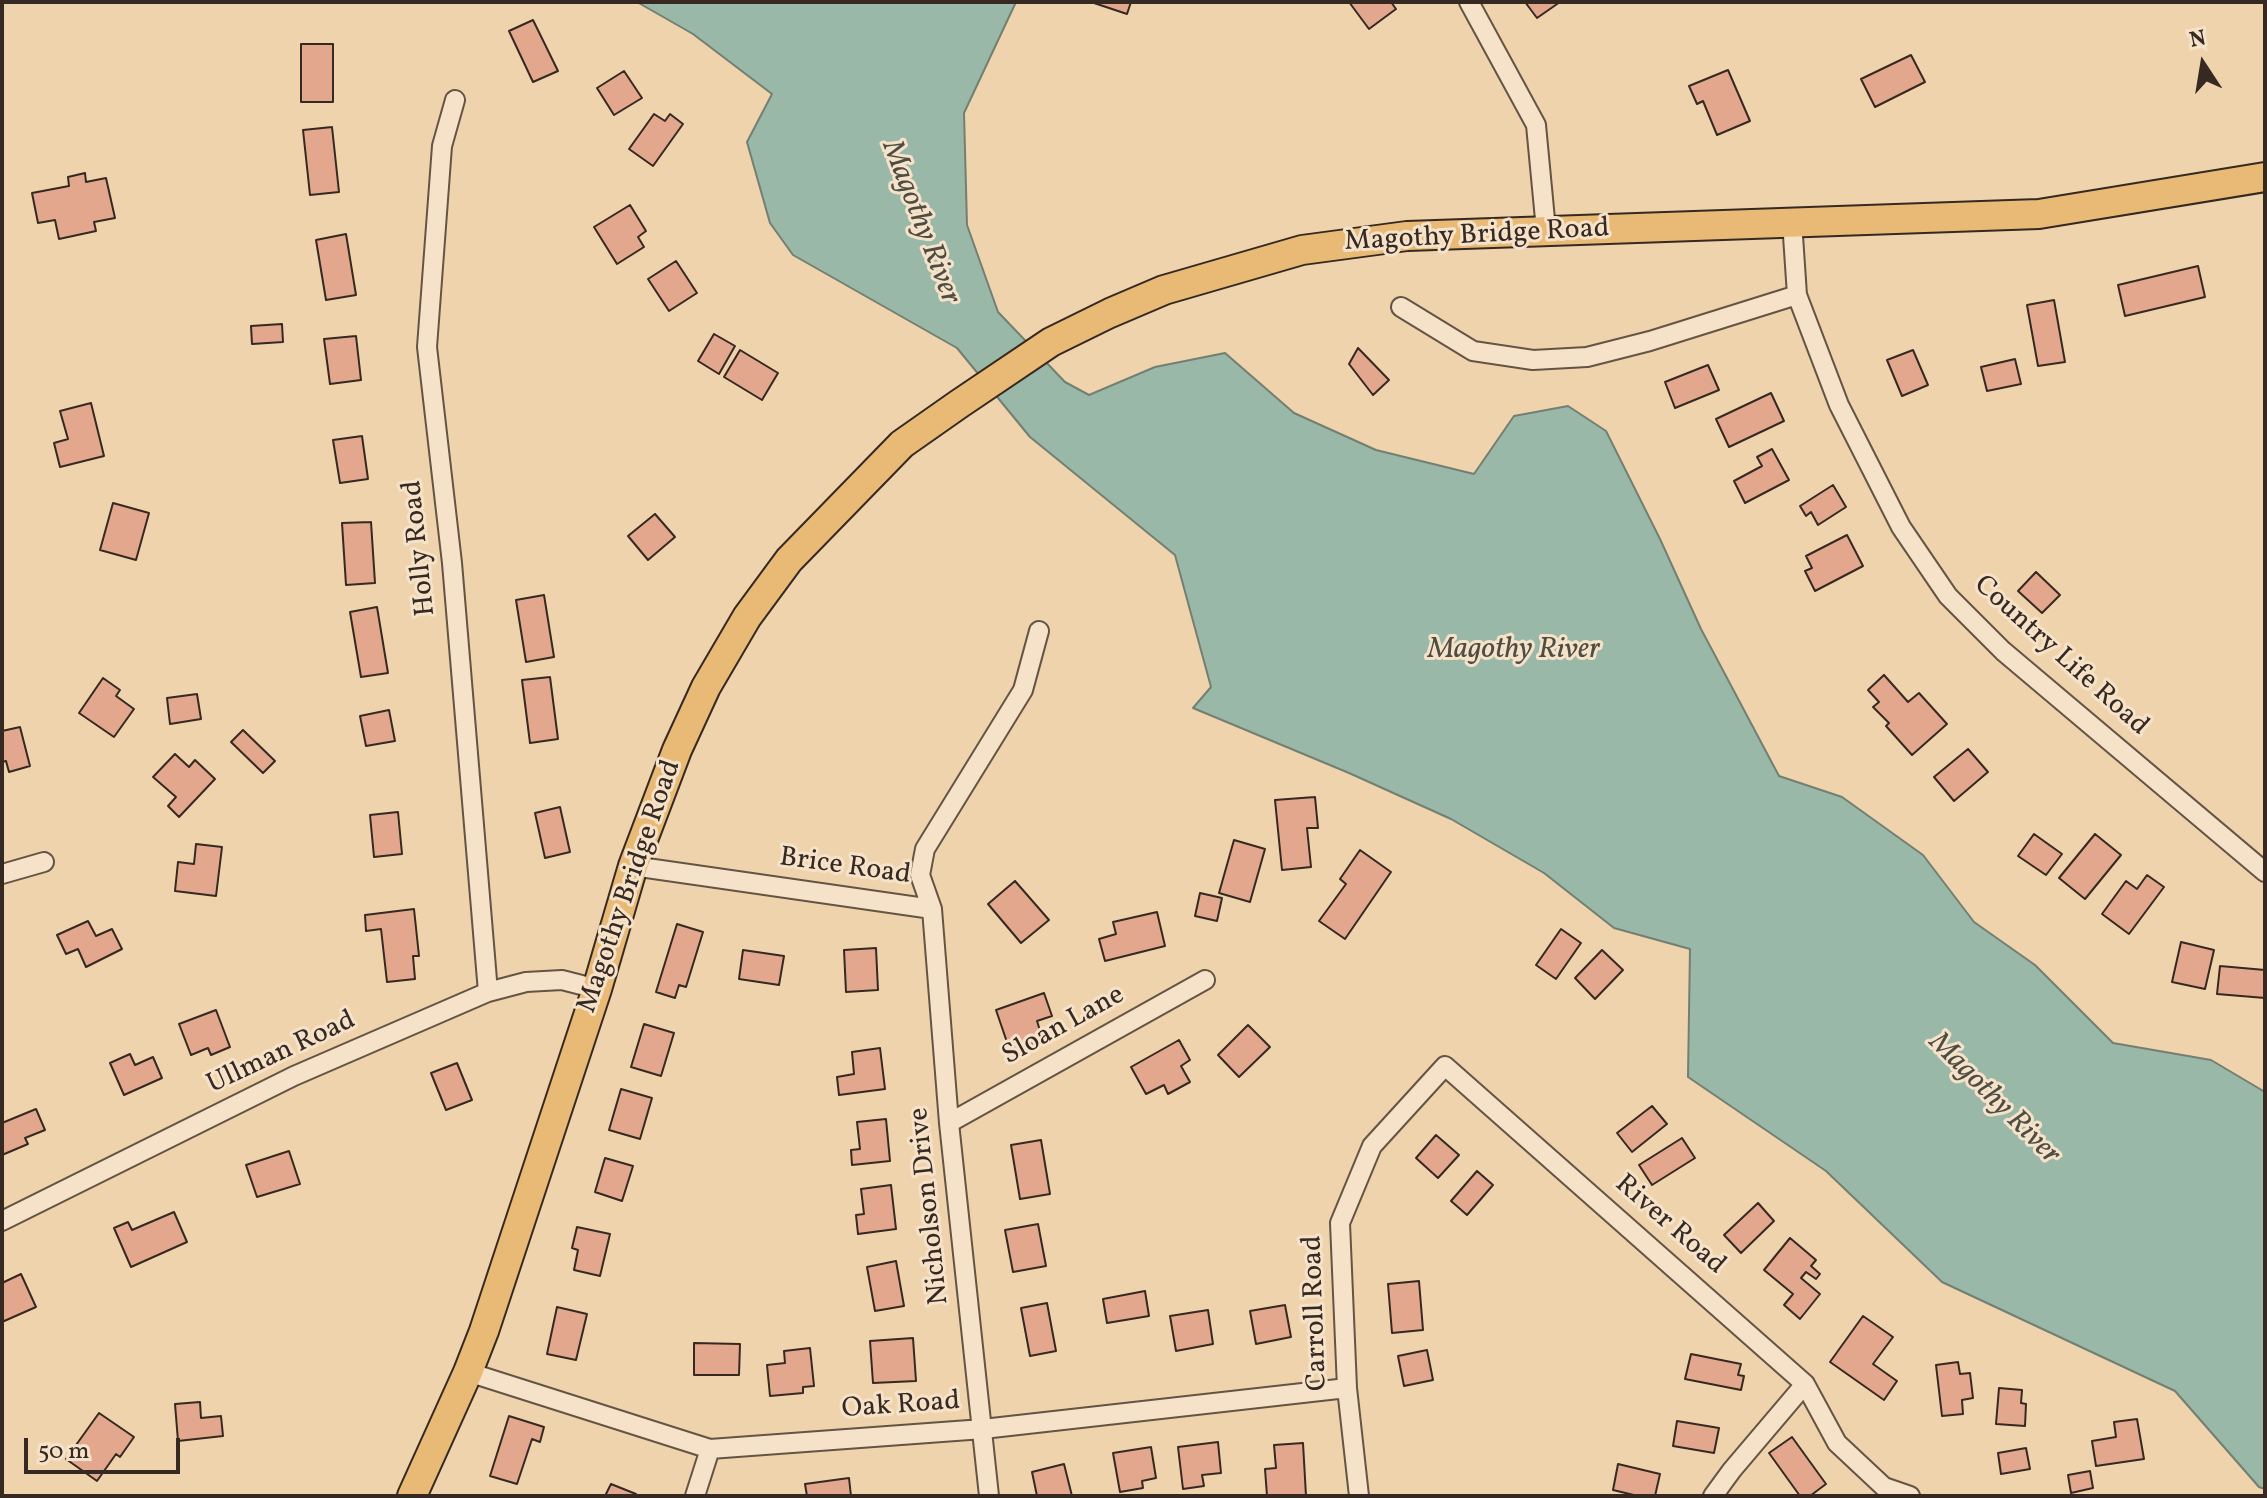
<!DOCTYPE html>
<html>
<head>
<meta charset="utf-8">
<style>
	body { margin:0 }
	#map { position:relative; width:2267px; height:1498px; overflow:hidden; background:#efd3ac; font-family:Vollkorn,serif }
	canvas { display:block }
	.frame { position:absolute; inset:0; border:4px solid #352922; pointer-events:none }
	.north { position:absolute; left:2163px; top:24px; width:80px; height:80px; -webkit-text-stroke:6px #f5e2c9; paint-order:stroke; rotate:348deg; font-size:22px; font-weight:700; line-height:32px; text-align:center; color:#352922 }
	.north::after { content:''; display:block; margin:auto; width:28px; height:36px; background:#352922; clip-path:polygon(50% 0,100% 100%,50% 72%,0 100%) }
	.scale { position:absolute; left:24px; top:1438px; width:156px; height:36px; box-sizing:border-box; border:4px solid #352922; border-top:0; padding-left:10px; font-size:24px; line-height:28px; white-space:nowrap; color:#352922; -webkit-text-stroke:6px #f5e2c9; paint-order:stroke }
</style>
</head>
<body>
<div id="map">
<canvas width="2267" height="1498"></canvas>
<div class="frame"></div>
<div class="north">N</div>
<div class="scale">50 m</div>
</div>
<script>
const ctx = document.querySelector('canvas').getContext('2d');
ctx.lineJoin = 'round';
function fillPath(path, color) { ctx.fillStyle = color; ctx.fill(path, 'evenodd'); }
const toPath = rows => new Path2D(rows.map(r => 'M' + r).join(''));
function trace(path, color, width, dash) { ctx.strokeStyle = color; ctx.lineWidth = width; ctx.lineCap = dash ? 'butt' : 'round'; ctx.setLineDash(dash || []); ctx.stroke(path); }
function drawText(font, color, halo, rows, align = 'center') {
  ctx.font = font + ' Vollkorn,serif'; ctx.lineWidth = 6; ctx.setLineDash([]); ctx.textBaseline = 'middle'; ctx.strokeStyle = halo; ctx.fillStyle = color; for (const [text, x, y, turn = 0] of rows) {
    ctx.save(); ctx.translate(x, y); ctx.rotate((+turn || 0) * Math.PI / 180); ctx.textAlign = isNaN(turn) ? turn : align; if (halo) ctx.strokeText(text, 0, 0); ctx.fillText(text, 0, 0); ctx.restore();
  }
}
const water = toPath([
	[637,2,1016,2,964,113,967,225,998,312,1065,382,1089,395,1155,367,1225,353,1294,413,1376,450,1474,474,1514,416,1568,406,1606,431,1660,539,1701,629,1779,776,1842,797,1923,855,1974,922,2035,965,2113,1043,2211,1060,2265,1092,2265,1489,2259,1487,2175,1391,1942,1282,1826,1171,1688,1077,1690,949,1614,928,1544,873,1451,819,1349,773,1193,708,1211,687,1175,555,1030,437,957,348,793,255,770,223,747,142,772,94,693,34,637,2]
]);
const building = toPath([
	[1091,2,1131,2,1127,14,1091,2],
	[1349,2,1391,2,1396,9,1369,29,1349,2],
	[1525,2,1560,2,1537,18,1525,2],
	[533,20,558,71,533,82,509,31,533,20],
	[301,44,333,44,333,102,301,102,301,44],
	[1911,55,1925,82,1875,107,1861,79,1911,55],
	[1728,70,1750,121,1717,135,1703,101,1697,104,1689,86,1728,70],
	[624,71,642,98,614,115,597,88,624,71],
	[654,114,665,121,670,114,683,124,653,166,629,149,654,114],
	[332,127,339,192,310,195,303,130,332,127],
	[85,173,86,182,106,178,115,218,94,222,96,231,59,239,55,220,38,223,32,193,69,186,68,177,85,173],
	[630,205,646,231,638,237,644,247,617,264,594,227,630,205],
	[346,234,356,295,326,300,316,240,346,234],
	[676,261,697,293,669,311,648,279,676,261],
	[2198,266,2205,297,2125,316,2118,285,2198,266],
	[2054,300,2065,362,2038,366,2027,305,2054,300],
	[282,324,283,342,252,344,251,326,282,324],
	[714,334,735,346,719,374,698,361,714,334],
	[356,336,361,380,330,384,324,339,356,336],
	[1358,348,1389,380,1373,395,1349,364,1358,348],
	[740,350,778,373,762,400,724,377,740,350],
	[1913,350,1928,385,1902,396,1887,360,1913,350],
	[2015,359,2021,384,1987,391,1981,367,2015,359],
	[1708,365,1719,390,1675,408,1665,382,1708,365],
	[1771,393,1784,421,1729,447,1716,419,1771,393],
	[91,403,104,456,60,467,54,443,68,439,60,411,91,403],
	[362,436,368,479,340,483,333,440,362,436],
	[1772,449,1789,480,1745,503,1734,481,1762,466,1757,457,1772,449],
	[1833,485,1846,507,1818,525,1811,512,1806,516,1800,506,1833,485],
	[113,503,149,513,136,560,100,550,113,503],
	[655,514,675,537,648,560,628,536,655,514],
	[371,522,375,583,346,585,342,523,371,522],
	[1847,535,1863,566,1815,591,1805,571,1812,568,1806,556,1847,535],
	[2036,572,2060,595,2042,613,2018,591,2036,572],
	[544,595,554,657,526,662,516,600,544,595],
	[377,607,388,673,361,677,350,612,377,607],
	[1884,675,1908,702,1919,693,1947,724,1912,755,1886,726,1889,723,1873,707,1879,702,1868,690,1884,675],
	[550,677,558,739,530,743,522,680,550,677],
	[103,678,120,690,116,696,134,709,114,737,79,713,103,678],
	[197,694,201,719,170,724,167,698,197,694],
	[389,710,395,741,366,746,360,716,389,710],
	[20,727,30,766,9,772,6,761,2,762,2,731,20,727],
	[243,730,275,761,263,773,231,742,243,730],
	[1968,749,1988,772,1954,801,1934,777,1968,749],
	[175,754,189,767,195,760,215,779,179,817,168,806,176,797,153,777,175,754],
	[1315,797,1318,828,1307,828,1311,867,1282,870,1275,800,1315,797],
	[560,807,570,852,545,858,535,813,560,807],
	[398,812,402,854,374,857,370,815,398,812],
	[2034,834,2062,854,2046,875,2018,856,2034,834],
	[2095,834,2121,855,2085,899,2059,878,2095,834],
	[1234,840,1265,849,1250,902,1219,893,1234,840],
	[196,844,222,847,216,896,175,891,178,862,194,864,196,844],
	[1360,850,1391,872,1345,939,1319,921,1346,884,1340,879,1360,850],
	[2147,875,2164,887,2129,934,2102,914,2126,881,2137,889,2147,875],
	[1015,881,1049,920,1021,943,988,904,1015,881],
	[1200,893,1222,898,1217,921,1195,916,1200,893],
	[414,909,419,956,413,956,415,979,387,982,381,929,366,931,365,915,414,909],
	[1157,912,1165,946,1105,961,1099,939,1116,934,1113,922,1157,912],
	[88,921,96,936,112,929,122,949,86,967,78,949,66,954,57,935,88,921],
	[677,924,703,932,686,987,679,985,675,998,656,992,677,924],
	[1561,929,1581,943,1556,979,1536,965,1561,929],
	[2181,942,2214,950,2205,989,2172,982,2181,942],
	[876,948,878,990,846,992,844,950,876,948],
	[743,950,784,956,779,985,739,979,743,950],
	[1602,950,1623,970,1595,999,1575,978,1602,950],
	[2220,966,2265,970,2265,998,2217,994,2220,966],
	[1044,993,1052,1016,1037,1021,1043,1040,1010,1051,996,1010,1044,993],
	[216,1010,230,1047,211,1055,208,1048,191,1055,179,1024,216,1010],
	[644,1024,674,1033,661,1076,631,1067,644,1024],
	[1248,1025,1270,1047,1239,1077,1218,1055,1248,1025],
	[1179,1040,1190,1060,1181,1066,1190,1082,1168,1094,1164,1085,1146,1094,1131,1067,1179,1040],
	[880,1048,885,1089,839,1095,837,1077,854,1074,852,1052,880,1048],
	[130,1054,135,1065,153,1057,162,1078,124,1095,110,1063,130,1054],
	[457,1063,472,1100,446,1110,431,1073,457,1063],
	[621,1089,652,1098,640,1139,609,1130,621,1089],
	[1652,1106,1667,1124,1632,1152,1617,1133,1652,1106],
	[36,1109,45,1130,25,1138,28,1144,2,1155,2,1123,36,1109],
	[886,1119,890,1161,852,1165,851,1150,860,1149,857,1122,886,1119],
	[1436,1135,1459,1155,1438,1178,1416,1158,1436,1135],
	[1682,1138,1695,1158,1652,1185,1639,1165,1682,1138],
	[1041,1140,1050,1194,1020,1199,1011,1145,1041,1140],
	[289,1151,300,1184,257,1197,246,1165,289,1151],
	[605,1158,633,1166,622,1201,595,1192,605,1158],
	[1477,1171,1493,1185,1467,1215,1451,1201,1477,1171],
	[891,1185,896,1229,858,1234,856,1215,864,1214,861,1189,891,1185],
	[1758,1203,1774,1221,1741,1253,1724,1235,1758,1203],
	[174,1212,187,1242,131,1267,114,1228,128,1222,132,1230,174,1212],
	[1038,1224,1046,1266,1013,1272,1005,1230,1038,1224],
	[577,1227,610,1234,600,1276,574,1270,578,1250,572,1248,577,1227],
	[1790,1238,1816,1260,1811,1266,1820,1274,1816,1279,1806,1272,1801,1278,1820,1294,1800,1319,1784,1305,1793,1294,1764,1270,1790,1238],
	[896,1261,904,1306,875,1311,867,1267,896,1261],
	[21,1274,36,1307,2,1322,2,1283,21,1274],
	[1419,1281,1423,1330,1392,1333,1388,1284,1419,1281],
	[1145,1291,1149,1316,1107,1323,1103,1299,1145,1291],
	[1047,1303,1056,1351,1030,1356,1021,1308,1047,1303],
	[1285,1305,1291,1337,1256,1344,1250,1311,1285,1305],
	[557,1307,587,1314,576,1360,547,1354,557,1307],
	[1208,1310,1213,1344,1176,1351,1170,1316,1208,1310],
	[1863,1316,1893,1337,1873,1364,1897,1381,1884,1400,1830,1362,1863,1316],
	[913,1338,916,1381,873,1383,870,1341,913,1338],
	[694,1343,740,1344,739,1375,694,1375,694,1343],
	[810,1348,814,1386,803,1387,803,1393,770,1396,767,1365,785,1363,784,1351,810,1348],
	[1427,1350,1433,1380,1404,1386,1398,1356,1427,1350],
	[1691,1354,1741,1364,1738,1375,1744,1376,1741,1390,1685,1379,1691,1354],
	[1958,1362,1960,1374,1970,1373,1973,1398,1962,1400,1963,1414,1942,1416,1936,1365,1958,1362],
	[1999,1388,2022,1390,2021,1403,2026,1404,2025,1426,1996,1424,1999,1388],
	[200,1402,201,1418,221,1416,223,1436,178,1441,175,1404,200,1402],
	[99,1413,134,1437,120,1457,116,1454,97,1481,66,1459,99,1413],
	[509,1416,544,1427,540,1442,532,1439,517,1484,490,1476,509,1416],
	[2137,1419,2144,1459,2096,1466,2092,1441,2116,1437,2114,1422,2137,1419],
	[1677,1421,1719,1428,1714,1453,1673,1446,1677,1421],
	[1792,1437,1826,1484,1810,1496,1800,1496,1769,1453,1792,1437],
	[1218,1442,1221,1473,1202,1475,1204,1486,1183,1489,1178,1447,1218,1442],
	[1303,1443,1306,1496,1267,1496,1265,1469,1276,1468,1274,1445,1303,1443],
	[1151,1447,1156,1478,1142,1481,1143,1488,1120,1492,1113,1453,1151,1447],
	[2026,1448,2030,1469,2001,1474,1998,1453,2026,1448],
	[1064,1464,1072,1496,1037,1496,1032,1472,1064,1464],
	[1618,1464,1660,1474,1655,1496,1638,1496,1613,1490,1618,1464],
	[2090,1471,2093,1488,2071,1493,2068,1475,2090,1471],
	[849,1478,851,1496,807,1496,805,1484,849,1478],
	[611,1484,636,1494,635,1496,605,1496,611,1484]
]);
const street = toPath([
	[1469,2,1536,125,1546,230],
	[455,100,442,146,427,347,452,563,488,992],
	[1792,221,1797,295,1839,405,1901,527,1948,596,2003,651,2265,872],
	[1401,307,1473,351,1533,360,1587,357,1650,341,1797,295],
	[633,866,932,909,920,875,925,849,1023,690,1039,631],
	[2,874,44,862],
	[932,909,949,1123,989,1496],
	[949,1123,1205,980],
	[2,1221,294,1076,488,992,526,982,562,980,597,989],
	[468,1372,710,1449,983,1429,1347,1388],
	[695,1496,710,1449],
	[1359,1496,1347,1388,1340,1223,1372,1146,1445,1066,1805,1384,1837,1443,1884,1487,1910,1496],
	[1713,1496,1732,1470,1805,1384]
]);
const primary = toPath([
	[412,1496,468,1372,484,1331,597,989,633,866,677,750,706,687,747,617,789,560,902,444,959,404,1051,342,1110,313,1164,290,1302,250,1407,236,2039,214,2265,177]
]);
const streetNames = [
	["Magothy Bridge Road",1477,237,-3],
	["Holly Road",421,548,-96],
	["Country Life Road",2060,657,42],
	["Brice Road",845,868,8],
	["Magothy Bridge Road",631,887,-71],
	["Sloan Lane",1064,1027,-29],
	["Ullman Road",282,1054,-25],
	["Nicholson Drive",931,1206,-96],
	["River Road",1669,1226,41],
	["Carroll Road",1317,1313,-92],
	["Oak Road",901,1407,-4]
];
const waterNames = [
	["Magothy River",919,223,69],
	["Magothy River",1514,651],
	["Magothy River",1993,1100,45]
];
fillPath(water, '#9ab8a7');
trace(water, '#727f72', 2);
fillPath(building, '#e3a78d');
trace(building, '#352922', 2);
trace(street, '#645444', 22);
trace(primary, '#352922', 32);
trace(street, '#f5e2c9', 18);
trace(primary, '#e8ba76', 28);
drawText('28px', '#352922', '#f5e2c9', streetNames);
drawText('italic 30px', '#4e4d43', '#f5e2c9', waterNames);
</script>
</body>
</html>
